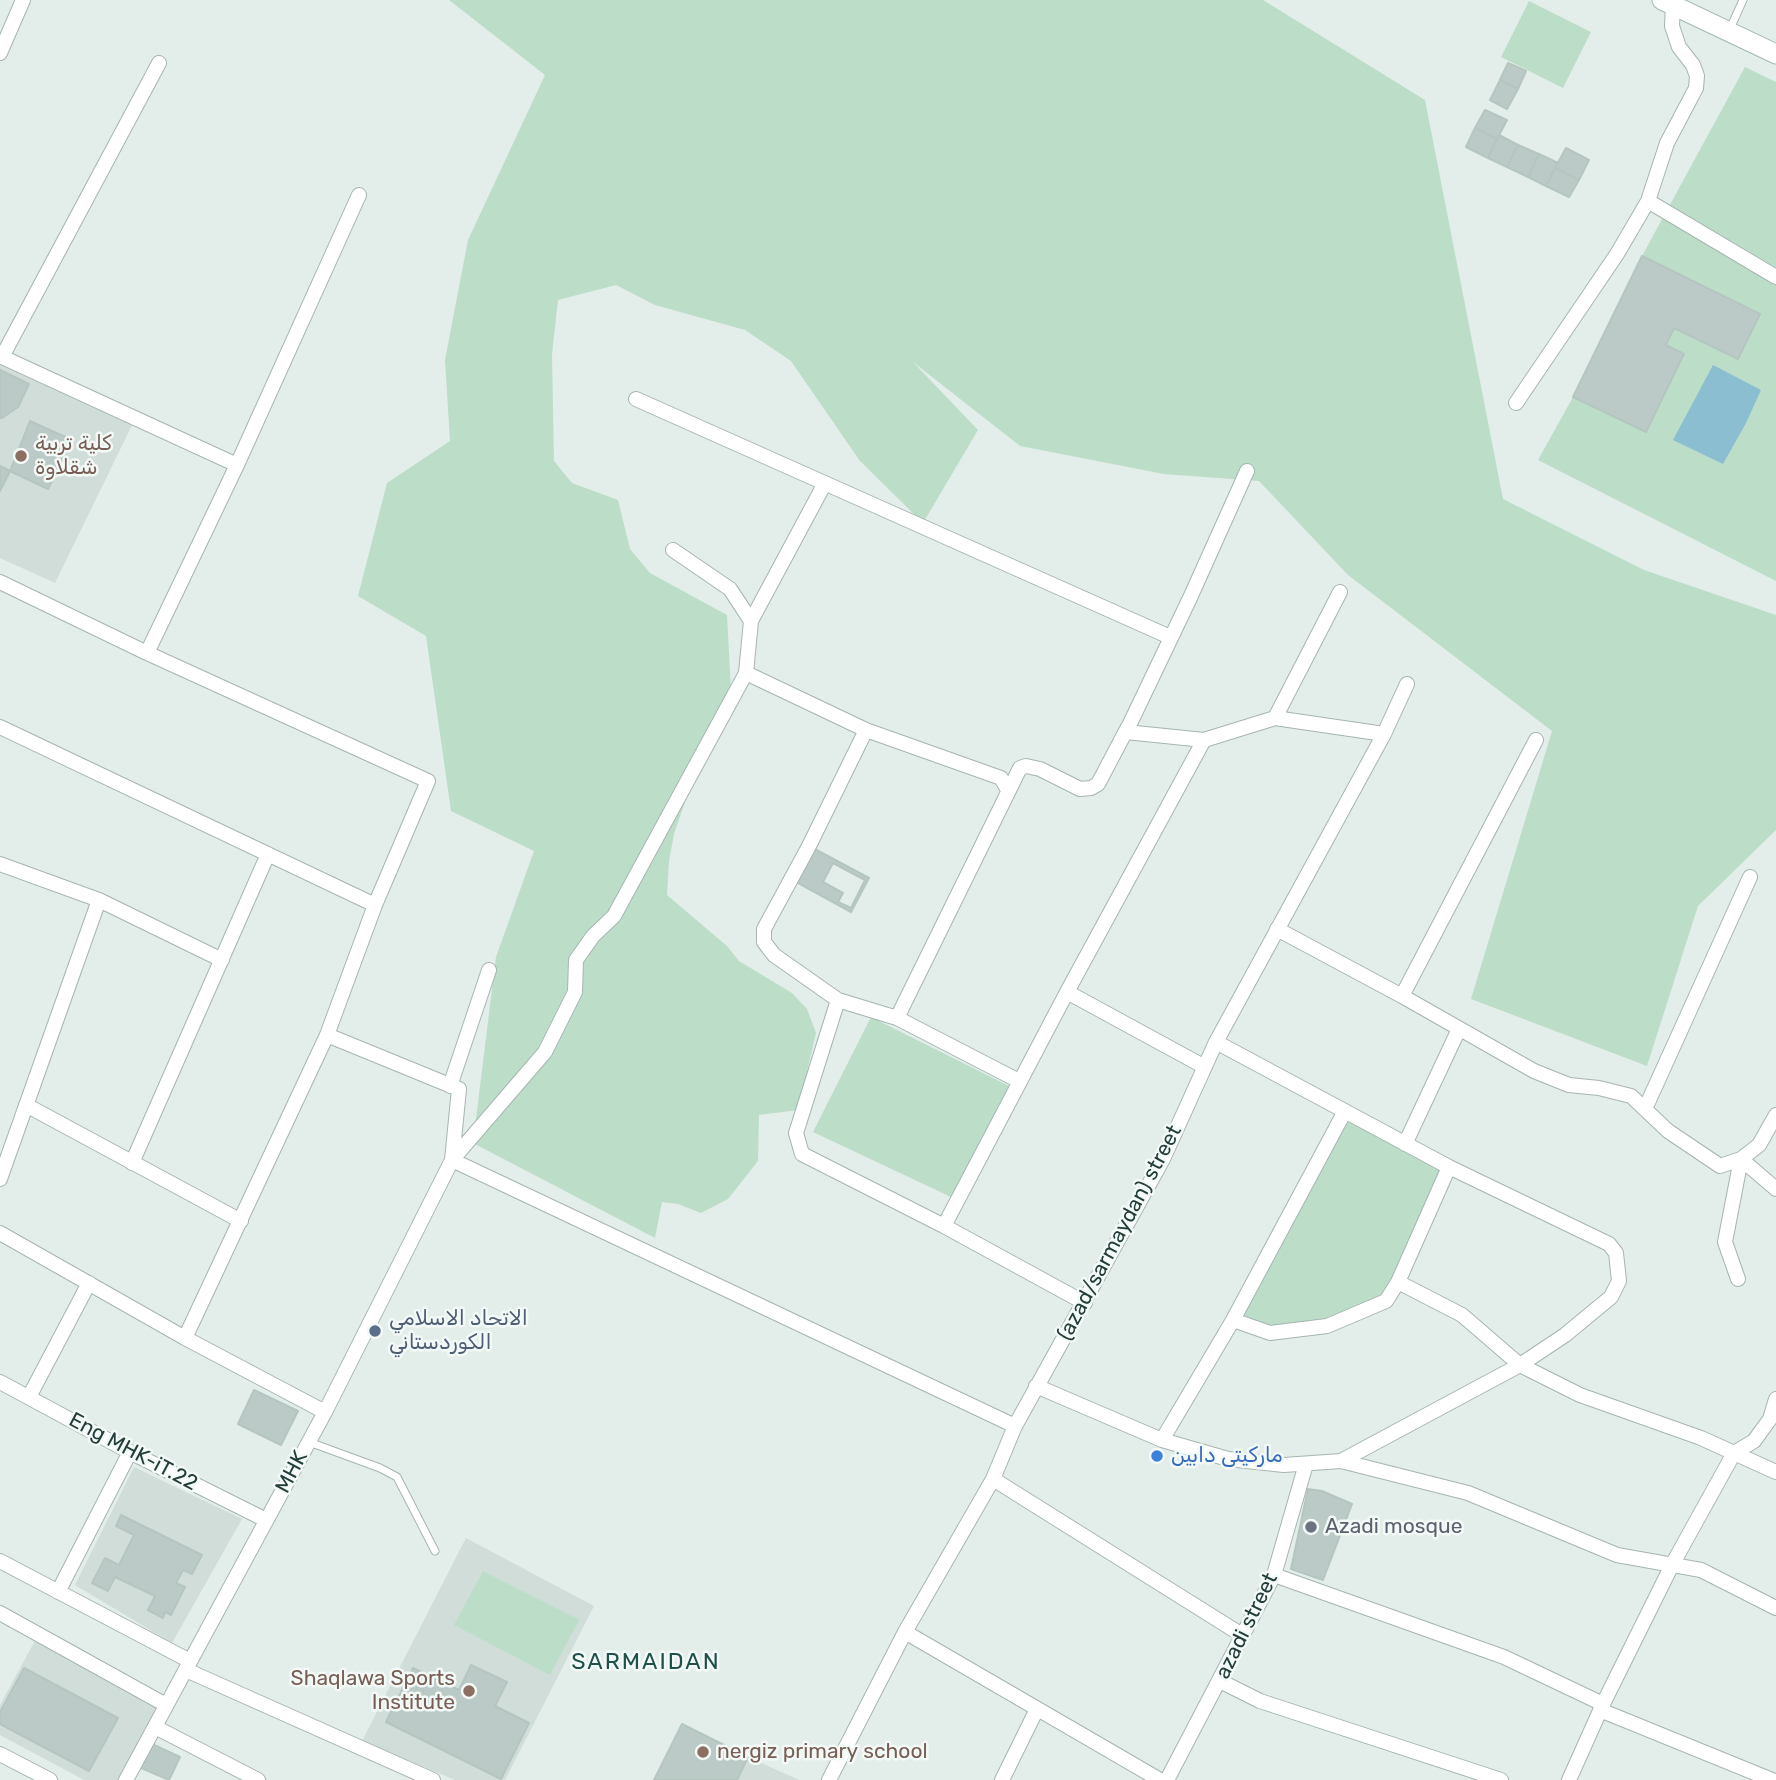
<!DOCTYPE html>
<html>
<head>
<meta charset="utf-8">
<style>
	body { margin:0 }
	canvas { display:block; background:#e3ede9 }
</style>
</head>
<body>
<canvas width="1776" height="1780"></canvas>
<script>
const ctx = document.querySelector('canvas').getContext('2d');
ctx.lineJoin = 'round';
function fillPath(path, color) { ctx.fillStyle = color; ctx.fill(path, 'evenodd'); }
const toPath = rows => new Path2D(rows.map(r => 'M' + r).join(''));
function trace(path, color, width, dash) { ctx.strokeStyle = color; ctx.lineWidth = width; ctx.lineCap = dash ? 'butt' : 'round'; ctx.setLineDash(dash || []); ctx.stroke(path); }
function drawText(font, color, halo, rows, align = 'center') {
  ctx.font = font + ' Rubik,Cairo,sans-serif'; ctx.lineWidth = 5; ctx.setLineDash([]); ctx.textBaseline = 'middle'; ctx.strokeStyle = halo; ctx.fillStyle = color; for (const [text, x, y, turn = 0] of rows) {
    ctx.save(); ctx.translate(x, y); ctx.rotate((+turn || 0) * Math.PI / 180); ctx.textAlign = isNaN(turn) ? turn : align; if (halo) ctx.strokeText(text, 0, 0); ctx.fillText(text, 0, 0); ctx.restore();
  }
}
const built = toPath([
	[0,356,135,419,55,583,0,558],
	[134,1467,242,1519,172,1643,75,1585],
	[466,1538,594,1606,505,1780,455,1780,362,1741],
	[37,1637,166,1705,126,1780,84,1780,0,1735,0,1705],
	[682,1724,748,1757,799,1780,654,1780]
]);
const green = toPath([
	[449,0,1263,0,1425,100,1503,499,1644,570,1776,615,1776,830,1698,906,1647,1066,1471,999,1552,731,1348,575,1259,481,1164,474,1020,446,913,362,978,430,923,523,860,461,791,361,745,330,655,305,616,285,558,300,552,354,554,461,572,483,618,500,630,549,650,573,727,615,731,691,702,752,674,834,669,861,667,895,727,946,739,961,792,993,807,1009,816,1033,798,1110,759,1115,758,1161,728,1199,701,1213,678,1204,662,1202,655,1238,473,1143,496,957,534,851,451,811,426,636,358,596,387,483,450,441,445,360,468,240,545,75],
	[1529,1,1591,32,1563,88,1501,57],
	[1745,67,1776,82,1776,581,1538,460,1573,397,1642,256],
	[871,1017,1009,1086,951,1197,813,1132],
	[1345,1111,1449,1167,1386,1301,1327,1326,1270,1333,1233,1320],
	[483,1571,579,1620,550,1675,454,1625]
]);
const water = toPath([
	[1713,365,1761,390,1746,423,1723,464,1673,440]
]);
const building = toPath([
	[1508,63,1526,71,1518,89,1500,80,1508,63],
	[1500,80,1518,89,1507,109,1490,100,1500,80],
	[1485,110,1507,120,1497,139,1475,128,1485,110],
	[1475,128,1497,139,1488,158,1466,147,1475,128],
	[1499,135,1518,145,1507,167,1488,158,1499,135],
	[1518,145,1539,154,1528,177,1507,167,1518,145],
	[1566,148,1589,160,1579,180,1555,168,1566,148],
	[1539,154,1558,163,1546,186,1528,177,1539,154],
	[1555,168,1579,180,1569,197,1546,186,1555,168],
	[1642,256,1760,314,1738,359,1674,328,1666,345,1684,354,1646,432,1573,397,1642,256],
	[0,370,29,384,18,407,2,418,0,418,0,370],
	[30,421,72,440,48,489,10,471,30,421],
	[0,466,10,471,0,491,0,466],
	[809,846,869,878,851,912,791,879,809,846],
	[833,863,865,880,851,908,838,902,843,893,823,882,833,863],
	[254,1390,298,1411,281,1445,238,1424,254,1390],
	[1308,1489,1322,1491,1352,1504,1323,1580,1291,1569,1308,1489],
	[121,1515,202,1555,192,1574,183,1570,176,1583,185,1587,171,1615,165,1612,163,1618,148,1610,155,1596,115,1577,108,1591,92,1583,105,1558,119,1565,134,1535,116,1526,121,1515],
	[471,1665,507,1682,495,1706,529,1723,501,1779,386,1722,413,1668,459,1690,471,1665],
	[24,1668,118,1718,89,1771,0,1724,0,1712,24,1668],
	[682,1724,748,1757,737,1780,654,1780,682,1724],
	[152,1744,180,1757,169,1780,139,1767,152,1744]
]);
const service = toPath([
	[1729,31,1743,0],
	[309,1442,380,1468,397,1477,435,1551]
]);
const minor = toPath([
	[0,53,23,0],
	[1648,201,1776,277],
	[0,356,237,465],
	[2,357,159,63],
	[636,399,1170,637],
	[1516,403,1617,254,1648,201,1667,143,1696,88,1697,76,1693,65,1679,47,1672,26,1673,5],
	[1247,471,1190,598,1126,732,1204,740,1275,718],
	[673,550,730,589,751,621,746,673,866,730,1001,778,1008,790],
	[0,582,147,653,428,781,375,905,327,1035,185,1338],
	[1340,592,1275,718,1384,734],
	[751,621,825,483],
	[147,653,237,465,359,195],
	[0,727,375,905],
	[866,730,809,846,764,929,764,942,774,955,838,1000,897,1018,1019,1081],
	[0,864,99,900,222,960],
	[1277,929,1402,996,1534,1071,1569,1085,1599,1088,1631,1096,1668,1131,1720,1166,1741,1159,1759,1145,1776,1115],
	[1067,992,1203,1066],
	[1402,996,1536,740],
	[838,1000,796,1133,802,1154,944,1226,1085,1303],
	[897,1018,1020,768,1026,766,1040,769,1080,789,1091,788,1098,784,1128,727],
	[327,1035,459,1089,452,1160],
	[450,1086,489,970],
	[26,1105,241,1221],
	[1645,1109,1750,877],
	[1405,1144,1459,1029],
	[1741,1159,1776,1189],
	[452,1160,1015,1426],
	[132,1163,268,854],
	[0,1179,99,900],
	[944,1226,1067,992,1204,740],
	[0,1233,185,1338,325,1412],
	[1738,1279,1725,1242,1741,1159],
	[1398,1282,1462,1315,1520,1365,1580,1395,1701,1438,1776,1472],
	[1233,1320,1270,1333,1327,1326,1386,1301,1398,1282,1449,1167],
	[0,1382,130,1452,266,1520],
	[1036,1386,1162,1440,1228,1459,1284,1465,1341,1461,1520,1365,1565,1335,1611,1297,1619,1281,1616,1253,1609,1244,1449,1167,1216,1042],
	[29,1397,89,1283],
	[1162,1440,1233,1320,1345,1111],
	[1341,1461,1468,1493,1617,1555,1701,1570,1776,1608],
	[993,1479,1242,1635],
	[0,1561,190,1661],
	[1274,1575,1504,1657,1603,1704],
	[58,1592,130,1452],
	[0,1613,166,1705],
	[905,1632,1160,1780],
	[186,1670,433,1780],
	[1220,1681,1260,1701,1501,1780],
	[1600,1710,1772,1780],
	[155,1727,258,1780],
	[0,1754,50,1780],
	[126,1780,325,1412,452,1160,545,1052,575,992,576,960,593,936,614,916,746,673],
	[829,1780,905,1632,993,1479,1015,1426,1163,1159,1216,1042,1384,734,1407,684],
	[1002,1780,1037,1709],
	[1167,1780,1274,1575,1306,1464],
	[1569,1780,1603,1704,1672,1565,1734,1453,1754,1441,1770,1419,1776,1399]
]);
const secondary = toPath([
	[1662,0,1776,54]
]);
const markers = [
	[21,456,7,"#8d6e63"],
	[375,1331,7,"#5c6f8a"],
	[1157,1456,7,"#3f7fe0"],
	[1311,1527,7,"#6b7280"],
	[469,1691,7,"#8d6e63"],
	[703,1752,7,"#8d6e63"]
];
const educationNames = [
	["كلية تربية",35,444],
	["شقلاوة",35,468],
	["Shaqlawa Sports",455,1679,"right"],
	["Institute",455,1703,"right"],
	["nergiz primary school",717,1752]
];
const streetNames = [
	["(azad/sarmaydan) street",1120,1233,-62],
	["Eng MHK-iT.22",133,1452,28],
	["MHK",292,1472,-62],
	["azadi street",1247,1626,-64]
];
const serviceNames = [
	["الاتحاد الاسلامي",389,1319],
	["الكوردستاني",389,1343]
];
const shopNames = [
	["ماركيتى دابين",1171,1456]
];
const worshipNames = [
	["Azadi mosque",1325,1527]
];
const neighbourhoodNames = [
	["SARMAIDAN",646,1662]
];
fillPath(built, '#d1ddd9');
fillPath(green, '#bcdec9');
fillPath(water, '#8bbed1');
fillPath(building, '#bbcac6');
trace(building, '#b5c6c1', 2);
trace(service, '#a6b5b1', 9);
trace(minor, '#a6b5b1', 16);
trace(secondary, '#a1b8b3', 21);
trace(service, '#fff', 7);
trace(minor, '#fff', 14);
trace(secondary, '#fff', 19);
for (const [x, y, r, color] of markers) { const dot = new Path2D(); dot.arc(x, y, r, 0, 2 * Math.PI); ctx.fillStyle = color; ctx.fill(dot); trace(dot, '#f3f9f7', 2.5); }
drawText('21px', '#785e54', '#f3f9f7', educationNames, 'left');
drawText('21px', '#233e3a', '#f3f9f7', streetNames);
drawText('21px', '#4e5e75', '#f3f9f7', serviceNames, 'left');
drawText('21px', '#366cbe', '#f3f9f7', shopNames, 'left');
drawText('21px', '#5b616d', '#f3f9f7', worshipNames, 'left');
ctx.letterSpacing = '2px';
drawText('23px', '#1f504a', '#f3f9f7', neighbourhoodNames);
ctx.letterSpacing = '0px';
</script>
</body>
</html>
